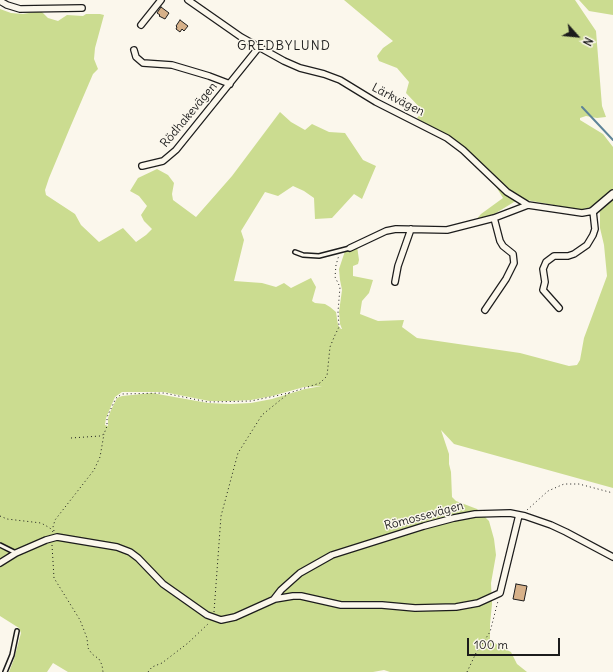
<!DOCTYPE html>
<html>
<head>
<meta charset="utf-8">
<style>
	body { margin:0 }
	#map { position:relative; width:613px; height:672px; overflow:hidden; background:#fbf7ec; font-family:Delius,sans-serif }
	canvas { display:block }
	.north { position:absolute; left:557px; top:16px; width:40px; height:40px; -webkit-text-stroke:3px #fbf7ec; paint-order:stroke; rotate:117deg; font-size:11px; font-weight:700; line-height:16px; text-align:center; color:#1c1c1c }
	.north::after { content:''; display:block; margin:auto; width:14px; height:18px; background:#1c1c1c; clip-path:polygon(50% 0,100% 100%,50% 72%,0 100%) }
	.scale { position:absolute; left:467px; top:638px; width:93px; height:18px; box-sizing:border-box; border:2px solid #1c1c1c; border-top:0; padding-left:5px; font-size:12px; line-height:14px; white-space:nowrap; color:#1c1c1c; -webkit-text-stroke:3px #fbf7ec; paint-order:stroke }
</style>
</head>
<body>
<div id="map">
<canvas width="613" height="672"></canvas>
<div class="north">N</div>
<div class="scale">100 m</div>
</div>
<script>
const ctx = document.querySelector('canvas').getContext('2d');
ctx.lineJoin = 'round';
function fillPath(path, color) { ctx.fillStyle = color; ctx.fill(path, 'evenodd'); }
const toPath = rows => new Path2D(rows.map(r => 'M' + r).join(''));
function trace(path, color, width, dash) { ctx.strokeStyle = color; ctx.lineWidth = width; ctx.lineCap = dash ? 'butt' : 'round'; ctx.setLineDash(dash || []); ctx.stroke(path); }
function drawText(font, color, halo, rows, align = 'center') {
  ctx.font = font + ' Delius,sans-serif'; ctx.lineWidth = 3; ctx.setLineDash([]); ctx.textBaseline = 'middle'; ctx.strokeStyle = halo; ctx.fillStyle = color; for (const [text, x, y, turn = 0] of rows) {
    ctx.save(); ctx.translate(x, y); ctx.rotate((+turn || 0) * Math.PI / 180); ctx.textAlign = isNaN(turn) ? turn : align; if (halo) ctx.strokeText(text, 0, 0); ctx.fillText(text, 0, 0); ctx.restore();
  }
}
const green = toPath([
	[344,0,575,0,596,31,602,106,606,117,597,118,586,116,580,118,580,120,603,134,613,147,613,488,454,444,441,430,449,454,449,464,451,472,452,497,456,501,477,509,489,521,494,539,496,555,491,583,492,604,490,624,490,639,499,646,511,652,517,664,527,672,390,672,384,670,373,672,68,672,53,663,47,672,9,672,14,659,21,633,19,628,0,616,0,9,11,13,23,14,41,11,48,18,58,21,67,15,83,16,86,14,100,14,104,15,95,48,94,59,98,69,93,74,69,130,49,178,45,190,46,195,75,214,81,225,99,242,123,228,136,242,146,235,152,229,144,221,141,215,147,206,139,196,130,191,138,178,157,169,168,175,174,183,172,194,173,200,196,217,232,176,280,112,291,122,305,130,312,124,329,132,345,133,363,160,376,166,362,199,354,194,332,218,315,219,314,198,304,191,293,186,278,196,265,192,241,231,244,240,234,281,262,283,276,287,284,283,291,288,311,278,316,287,312,301,315,303,325,304,330,307,336,312,338,325,341,329,342,329,340,324,339,312,342,290,340,280,339,269,345,251,357,246,359,260,358,264,353,266,353,276,373,280,369,293,362,301,360,314,378,321,404,320,402,327,417,338,520,353,569,366,577,365,580,360,584,338,607,276,604,245,600,228,600,214,599,211,594,206,581,210,521,199,514,202,491,216,475,221,481,214,503,198,495,185,465,153,417,118,423,111,406,93,409,82,397,68,379,61,377,56,383,48,393,41],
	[322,386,305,389,272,399,251,403,230,404,208,403,152,393,122,396,117,398,111,410,108,418,108,426,105,425,106,418,115,397,122,392,164,392,209,401,230,401,251,400,272,396,304,387],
	[579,0,613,0,613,15,589,11]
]);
const stream = toPath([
	[582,107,613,140]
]);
const building = toPath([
	[161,7,169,13,165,19,159,16,160,15,157,13,161,7],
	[180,20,188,26,184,31,182,29,180,32,176,29,177,27,176,26,180,20],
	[516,584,527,586,524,601,513,599,516,584]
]);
const path = toPath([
	[71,438,100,436,104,434,107,426,107,417,116,398,122,394,164,393,208,402,251,401,289,393,320,383,327,376,330,347,335,335,339,327,338,312,340,287,335,277,336,265,339,255],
	[527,510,548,491,564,484,579,484,613,493],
	[0,516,7,519,41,523,50,528,53,532],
	[54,531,53,527,55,520,94,470,100,457,104,434],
	[52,545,54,578,80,620,87,638,88,648,92,654,99,659,102,665,103,672],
	[214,612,221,516,238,453,262,415,289,393],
	[148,672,152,667,162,663,188,643,209,623],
	[467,672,476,653,490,632,498,601]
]);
const service = toPath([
	[295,252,303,255,319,256,350,248],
	[0,545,16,553],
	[5,672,12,655,17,631]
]);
const minor = toPath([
	[188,0,241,37,284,61,300,68,324,74,340,80,376,102,447,138,463,150,507,192,528,205,582,213,593,211,595,229,593,235,587,245,574,254,568,256,554,256,546,262,543,269,545,282,543,290,559,308],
	[0,1,7,5,20,9,82,8],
	[141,25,161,0],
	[134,50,136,57,143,63,172,65,209,76,230,84],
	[142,166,163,161,176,150,259,47],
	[350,248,386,231,396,229,447,230,494,218,528,205],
	[395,282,398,266,411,229],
	[485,310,506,279,514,263,513,254,503,246,500,241,494,218],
	[0,563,16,553,46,540,57,537,117,547,130,552,138,558,163,584,207,615,221,620,235,617,275,599,293,596,301,596,341,605,382,605,415,608,456,607,478,603,500,593,519,515],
	[274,599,281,590,300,573,332,555,424,526,454,518,475,514,510,513,525,516,551,525,566,532,613,557]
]);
const tertiary = toPath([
	[593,211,613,194]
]);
const streetNames = [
	["Lärkvägen",398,100,27],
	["Rödhakevägen",189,115,-50],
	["Römossevägen",424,516,-15]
];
const neighbourhoodNames = [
	["GREDBYLUND",284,46]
];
fillPath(green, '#cbdc90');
trace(stream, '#5e8498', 2);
fillPath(building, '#d7b189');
trace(building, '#1c1c1c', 1);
trace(service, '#1c1c1c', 6);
trace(minor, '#1c1c1c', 8);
trace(tertiary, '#1c1c1c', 10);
trace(path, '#1c1c1c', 1, [1, 3]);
trace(service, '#fbf7ec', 3);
trace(minor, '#fbf7ec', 5.5);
trace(tertiary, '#fbf7ec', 7);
drawText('12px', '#1c1c1c', '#fbf7ec', streetNames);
ctx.letterSpacing = '1px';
drawText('13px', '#1c1c1c', '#fbf7ec', neighbourhoodNames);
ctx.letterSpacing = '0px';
</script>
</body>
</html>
